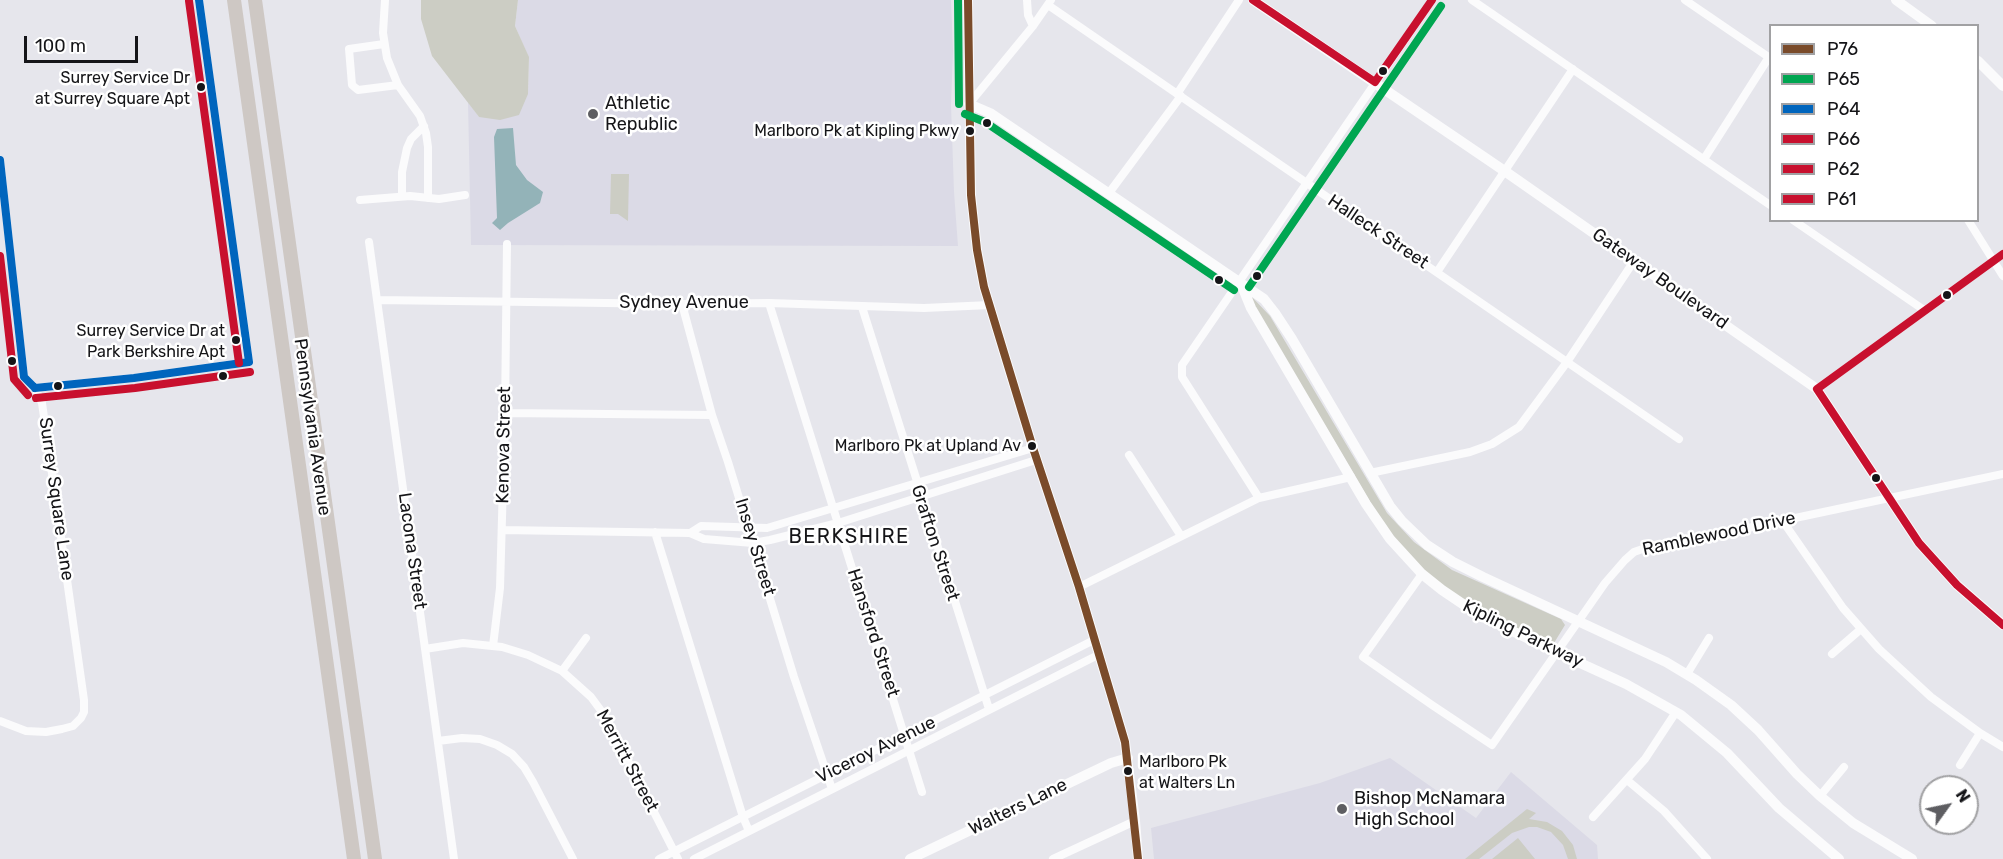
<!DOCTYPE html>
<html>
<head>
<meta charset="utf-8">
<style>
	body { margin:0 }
	#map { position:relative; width:2003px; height:859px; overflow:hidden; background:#e6e6ec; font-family:Rubik,sans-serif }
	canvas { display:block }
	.legend { position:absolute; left:1769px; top:24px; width:210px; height:198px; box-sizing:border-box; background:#fff; border:2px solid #a1a1a3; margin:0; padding:8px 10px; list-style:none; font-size:18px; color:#151518 }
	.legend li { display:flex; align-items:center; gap:12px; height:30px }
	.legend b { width:30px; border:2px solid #a1a1a3 }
	.north { position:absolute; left:1919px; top:775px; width:60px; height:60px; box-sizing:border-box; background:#fff; border:2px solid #a1a1a3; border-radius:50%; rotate:57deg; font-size:16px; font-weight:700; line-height:24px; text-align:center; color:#151518 }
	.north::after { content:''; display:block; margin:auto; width:21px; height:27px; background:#5e5e62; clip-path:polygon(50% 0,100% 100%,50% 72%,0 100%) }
	.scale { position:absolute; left:24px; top:36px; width:114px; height:27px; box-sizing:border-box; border:3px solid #151518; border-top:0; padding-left:8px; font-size:18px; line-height:21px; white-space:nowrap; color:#151518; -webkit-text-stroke:4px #fff; paint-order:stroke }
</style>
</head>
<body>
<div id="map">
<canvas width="2003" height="859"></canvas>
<ul class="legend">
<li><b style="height:8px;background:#7a4b2a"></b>P76</li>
<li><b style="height:8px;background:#00a651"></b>P65</li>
<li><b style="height:8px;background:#0065bd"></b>P64</li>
<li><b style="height:8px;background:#c8102e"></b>P66</li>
<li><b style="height:8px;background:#c8102e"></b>P62</li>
<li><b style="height:8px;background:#c8102e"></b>P61</li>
</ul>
<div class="north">N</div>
<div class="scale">100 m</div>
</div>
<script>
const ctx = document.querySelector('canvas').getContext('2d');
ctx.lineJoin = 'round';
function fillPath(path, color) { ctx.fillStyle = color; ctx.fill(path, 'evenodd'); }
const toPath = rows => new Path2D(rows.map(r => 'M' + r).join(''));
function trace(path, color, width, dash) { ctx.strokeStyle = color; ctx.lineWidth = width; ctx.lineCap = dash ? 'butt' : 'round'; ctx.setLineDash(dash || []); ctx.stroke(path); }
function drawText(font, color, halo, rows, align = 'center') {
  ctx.font = font + ' Rubik,sans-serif'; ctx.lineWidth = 5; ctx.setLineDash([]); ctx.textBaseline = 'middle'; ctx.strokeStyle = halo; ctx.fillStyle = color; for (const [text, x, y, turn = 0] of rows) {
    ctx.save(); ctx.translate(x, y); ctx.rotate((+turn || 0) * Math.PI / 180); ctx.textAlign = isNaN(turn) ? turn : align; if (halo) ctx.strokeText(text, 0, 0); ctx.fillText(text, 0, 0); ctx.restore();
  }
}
const built = toPath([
	[518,0,951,0,953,51,951,105,954,192,958,246,471,245,468,102,479,117,528,94,529,58,515,26],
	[1390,758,1476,818,1511,772,1597,845,1598,859,1154,859,1151,828,1320,783]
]);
const green = toPath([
	[421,0,518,0,515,26,529,57,528,94,519,115,500,120,479,117,432,56,421,19],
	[611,174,629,174,628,221,618,214,610,214],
	[1249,297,1252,297,1270,316,1387,513,1414,542,1452,570,1561,619,1565,625,1554,643,1549,644,1480,612,1428,575,1388,532],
	[1527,809,1536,813,1529,819,1547,822,1562,831,1573,845,1577,859,1568,859,1563,845,1551,832,1537,827,1529,827,1512,833,1479,859,1465,859],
	[1518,838,1535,859,1492,859]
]);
const water = toPath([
	[513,128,516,165,527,180,543,192,540,203,508,223,500,230,492,223,497,218,494,137,497,129]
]);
const street = toPath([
	[385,0,383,33,387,58,398,85,420,116,426,133,428,147,428,198],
	[1027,0,1028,15,1033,26],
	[1472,0,1770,205],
	[1685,0,1770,58],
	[1048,5,1679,439],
	[384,44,349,49,352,85,358,90,398,85],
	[1177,94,1239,0],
	[969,104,1033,26,1051,0],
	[1704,159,1769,57],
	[0,160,24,377,35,388,42,403,84,700,84,712,81,718,73,726,62,729,46,732,26,731,0,721],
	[1109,193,1181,96],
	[402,196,402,172,407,148,411,139,424,126],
	[360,200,410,196,439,199,465,195],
	[1793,220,1924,310],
	[1968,220,2003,276],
	[369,242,454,859],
	[1437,272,1573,69],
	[377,300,682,304,769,303,924,308,990,305],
	[769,303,922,792],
	[682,304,712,415,728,462,794,677,832,789],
	[862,307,989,709],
	[35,388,134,378,249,362,199,0],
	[1817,389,2003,254],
	[505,413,712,415],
	[1129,455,1181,536],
	[1370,473,1470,452,1492,444,1519,427,1567,362,1634,261],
	[1259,498,1182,377,1182,365,1432,0],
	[1782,520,1843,608,1879,649,1931,697,1980,733,2003,747],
	[502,530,690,533,704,539,753,543,770,540,838,523,1036,460],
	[655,532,743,817,749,831],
	[690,533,701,526,767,528,1033,448],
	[1422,574,1363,657,1432,705,1492,745,1605,583,1625,560,1634,552,1651,546,1715,535,2003,474],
	[1079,587,1259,498,1351,477],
	[493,646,500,588,505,413,507,244],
	[425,649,463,643,502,647,528,655,562,671,591,697,605,716,678,859],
	[1832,654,1861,629],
	[562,671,586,638],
	[1687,674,1709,638],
	[438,741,462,738,480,739,497,745,512,754,524,767,533,782,573,859],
	[1960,765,1980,733],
	[1627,780,1664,811,1707,859],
	[1820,796,1844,767],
	[1593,817,1645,759,1676,712],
	[659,859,1094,640],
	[694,859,1098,655],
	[1053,859,1135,821]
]);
const secondary = toPath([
	[968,0,971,195,977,250,984,287,1033,448,1079,587,1125,742,1135,821,1138,859],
	[1253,0,1506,172,1817,389,1919,543,1957,585,2003,625],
	[1896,0,1932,26],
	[1978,61,2003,86],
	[969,104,990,113,1264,299,1275,313,1292,339,1390,506,1402,521,1427,545,1453,562,1483,577,1666,662,1696,680,1731,705,1758,730,1797,774,1820,796,1853,823,1912,859],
	[1240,281,1251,308,1366,504,1390,539,1422,574,1442,590,1479,615,1556,652,1626,684,1681,715,1727,753,1779,808,1839,859],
	[910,859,1111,763,1128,758]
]);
const highway = toPath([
	[234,0,354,859],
	[255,0,375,859]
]);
const bus1 = toPath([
	[968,0,971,195,977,250,984,287,1033,448,1079,587,1125,742,1138,859]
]);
const bus2 = toPath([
	[958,0,959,104],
	[965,114,985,122,1234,290],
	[1249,287,1441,6]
]);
const bus3 = toPath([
	[199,0,249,362],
	[0,160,24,377,35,388],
	[35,388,134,378,249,362]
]);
const bus4 = toPath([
	[189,1,239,363],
	[0,256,14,379,28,395],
	[36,398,135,388,250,372]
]);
const bus5 = toPath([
	[1817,389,1919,543,1957,585,2003,625],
	[1817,389,2003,254]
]);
const bus6 = toPath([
	[1253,0,1375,82],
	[1375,82,1432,0]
]);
const markers = [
	[1383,71,5,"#151518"],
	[201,87,5,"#151518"],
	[593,114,6,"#5e5e62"],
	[987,123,5,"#151518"],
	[970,131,5,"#151518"],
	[1257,276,5,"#151518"],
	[1219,280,5,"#151518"],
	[1947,295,5,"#151518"],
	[236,340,5,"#151518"],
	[12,361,5,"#151518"],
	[223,376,5,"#151518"],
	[58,386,5,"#151518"],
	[1032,446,5,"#151518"],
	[1876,478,5,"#151518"],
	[1128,771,5,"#151518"],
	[1342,809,6,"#5e5e62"]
];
const busNames = [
	["Surrey Service Dr",190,78],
	["at Surrey Square Apt",190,99],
	["Marlboro Pk at Kipling Pkwy",959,131],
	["Surrey Service Dr at",225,331],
	["Park Berkshire Apt",225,352],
	["Marlboro Pk at Upland Av",1021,446],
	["Marlboro Pk",1139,762,"left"],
	["at Walters Ln",1139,783,"left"]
];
const poiNames = [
	["Athletic",605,104],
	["Republic",605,125],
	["Bishop McNamara",1354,799],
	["High School",1354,820]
];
const streetNames = [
	["Halleck Street",1378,232,34],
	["Gateway Boulevard",1660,279,35],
	["Sydney Avenue",684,303],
	["Pennsylvania Avenue",312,427,82],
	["Kenova Street",504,445,-89],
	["Surrey Square Lane",56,499,82],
	["Ramblewood Drive",1719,534,-12],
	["Grafton Street",935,543,72],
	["Insey Street",755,547,73],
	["Lacona Street",412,551,82],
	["Hansford Street",873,633,72],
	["Kipling Parkway",1523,634,26],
	["Viceroy Avenue",876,750,-26],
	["Merritt Street",627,761,62],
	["Walters Lane",1018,807,-26]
];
const neighbourhoodNames = [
	["BERKSHIRE",849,537]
];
fillPath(built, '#dbdae6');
fillPath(green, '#cccdc4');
fillPath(water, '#93b3b8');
trace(street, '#fbfbfc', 8);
trace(secondary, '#fbfbfc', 10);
trace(highway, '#cec8c4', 14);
trace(bus1, '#7a4b2a', 8);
trace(bus2, '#00a651', 8);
trace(bus3, '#0065bd', 8);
trace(bus4, '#c8102e', 8);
trace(bus5, '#c8102e', 8);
trace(bus6, '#c8102e', 8);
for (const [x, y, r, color] of markers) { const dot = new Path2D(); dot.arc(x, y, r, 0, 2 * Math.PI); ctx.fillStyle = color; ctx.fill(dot); trace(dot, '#fff', 2); }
drawText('16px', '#151518', '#fff', busNames, 'right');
drawText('18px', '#151518', '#fff', poiNames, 'left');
drawText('18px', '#151518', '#fff', streetNames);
ctx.letterSpacing = '1.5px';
drawText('20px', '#151518', '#fff', neighbourhoodNames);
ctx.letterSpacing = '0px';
</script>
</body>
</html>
